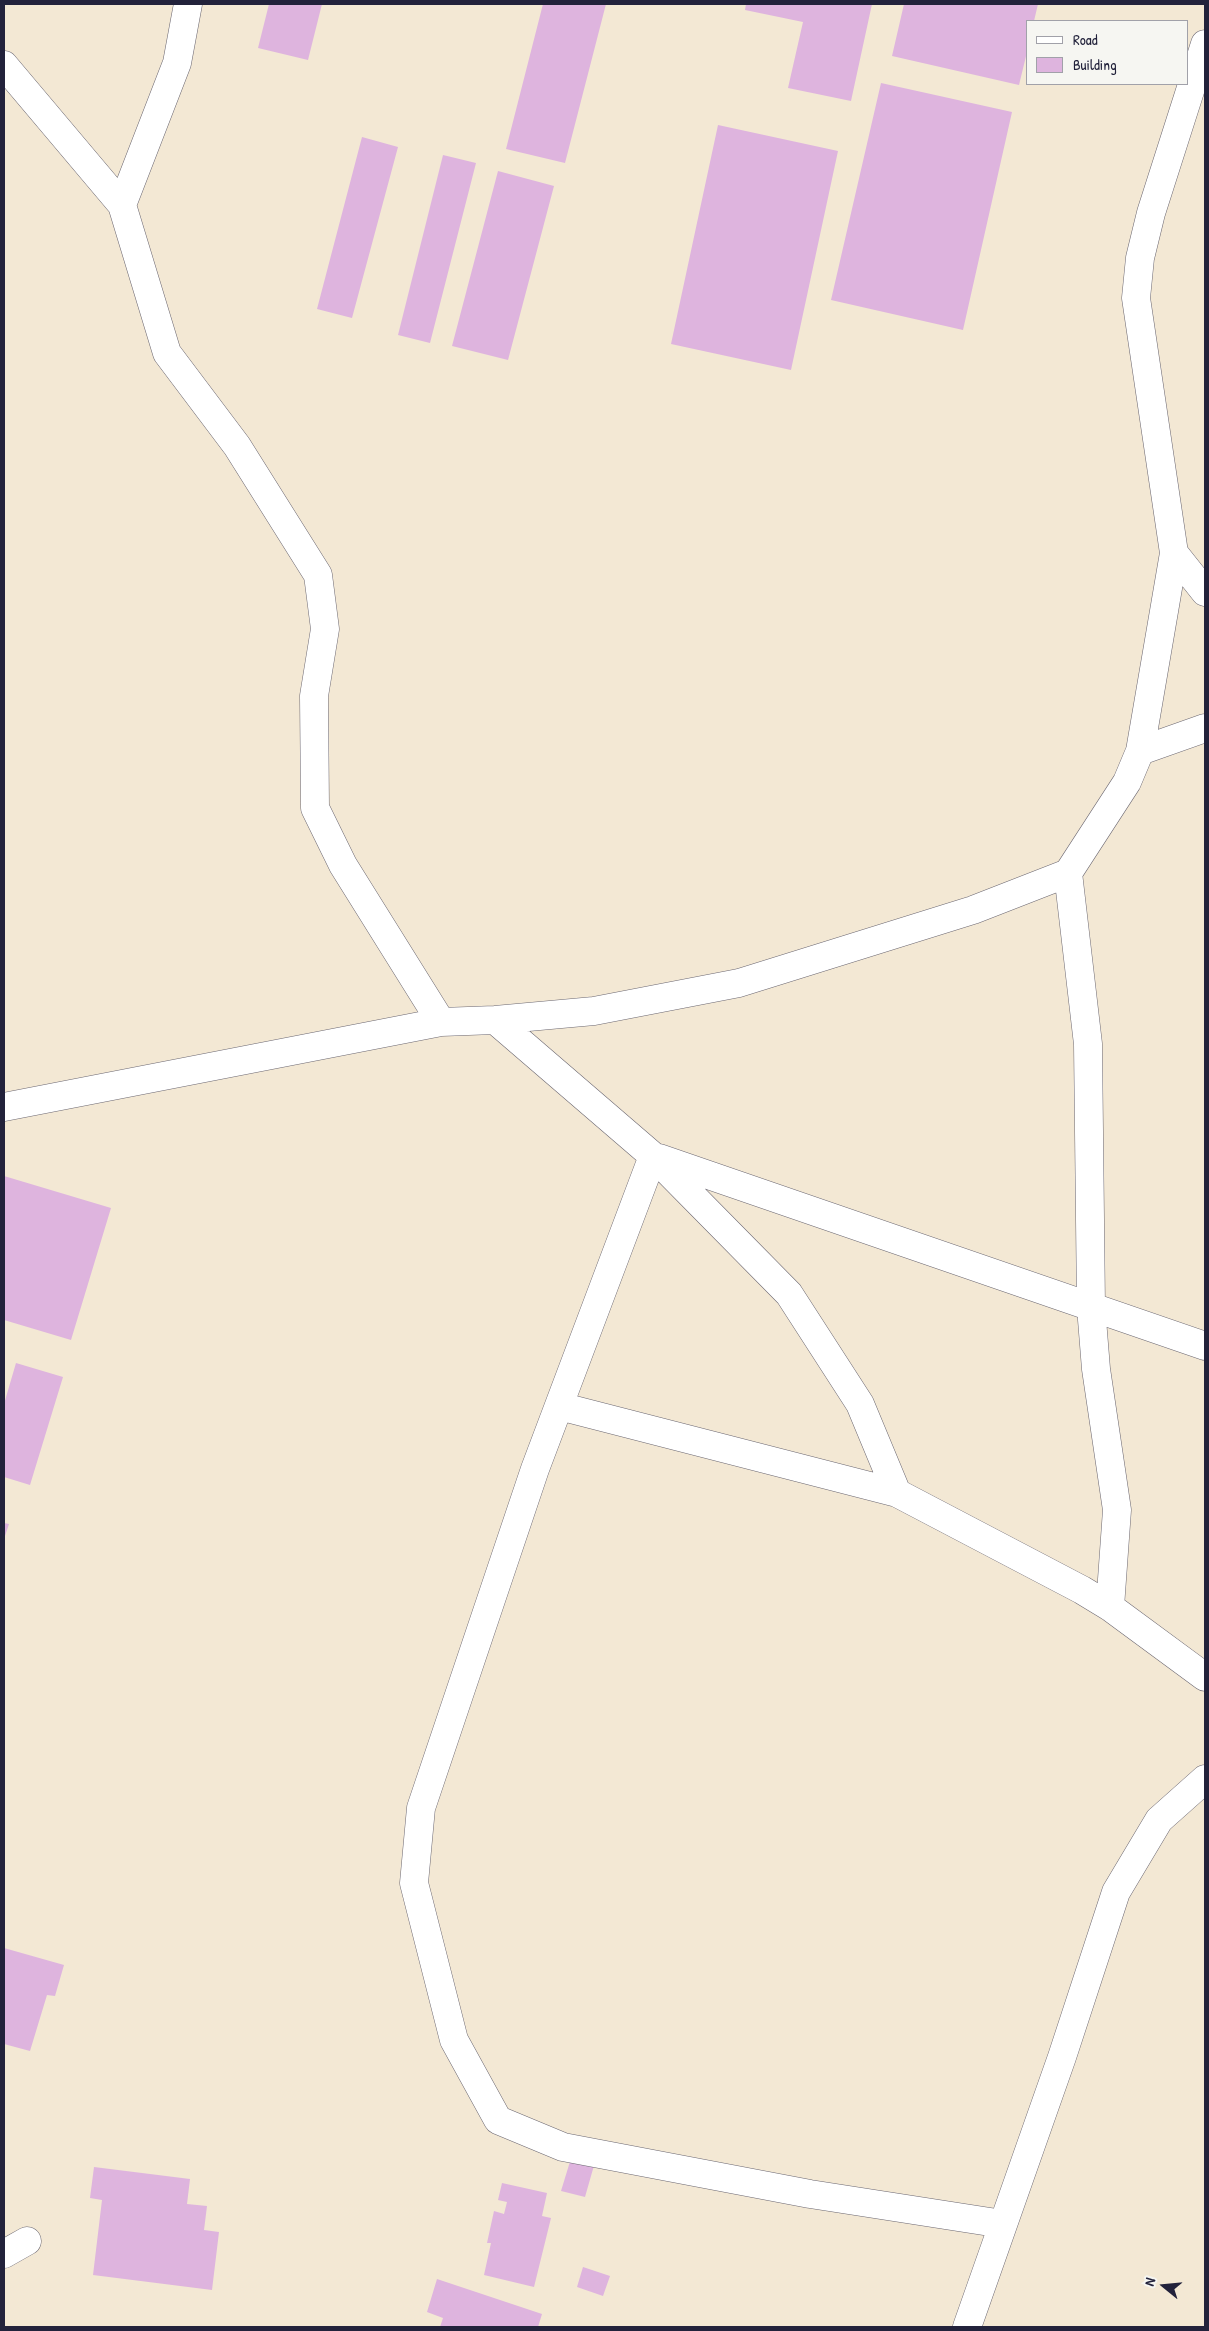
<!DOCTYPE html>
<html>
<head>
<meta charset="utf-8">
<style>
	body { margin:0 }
	#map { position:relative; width:1209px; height:2331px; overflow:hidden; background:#f3e8d4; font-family:"Patrick Hand",sans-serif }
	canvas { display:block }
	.frame { position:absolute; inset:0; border:5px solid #22223b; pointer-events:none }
	.legend { position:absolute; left:1026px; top:20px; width:162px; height:65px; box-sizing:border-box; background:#f6f6f2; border:1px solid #a1a1a9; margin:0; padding:6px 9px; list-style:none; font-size:15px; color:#22223b }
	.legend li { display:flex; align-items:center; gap:10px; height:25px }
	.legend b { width:25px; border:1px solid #a1a1a9 }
	.north { position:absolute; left:1139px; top:2261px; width:50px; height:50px; -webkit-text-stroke:4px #f6f6f2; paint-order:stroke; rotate:287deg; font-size:14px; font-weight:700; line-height:20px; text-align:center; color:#22223b }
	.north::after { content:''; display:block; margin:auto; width:18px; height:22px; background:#22223b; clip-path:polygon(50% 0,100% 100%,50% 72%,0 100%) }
</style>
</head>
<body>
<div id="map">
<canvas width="1209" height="2331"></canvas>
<div class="frame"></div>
<ul class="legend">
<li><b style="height:6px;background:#fff"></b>Road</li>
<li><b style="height:14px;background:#deb4de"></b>Building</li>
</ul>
<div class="north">N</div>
</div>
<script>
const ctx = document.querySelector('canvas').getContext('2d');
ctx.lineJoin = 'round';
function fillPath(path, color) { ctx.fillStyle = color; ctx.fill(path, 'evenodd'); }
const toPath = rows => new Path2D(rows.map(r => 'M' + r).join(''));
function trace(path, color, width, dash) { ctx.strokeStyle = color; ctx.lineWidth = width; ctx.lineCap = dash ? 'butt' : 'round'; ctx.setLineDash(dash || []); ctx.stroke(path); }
const building = toPath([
	[269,4,322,4,308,60,258,48],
	[543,4,606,4,565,163,506,149],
	[746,4,872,4,851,101,788,88,803,22,745,10],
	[904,4,1038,4,1034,21,1028,21,1028,48,1019,85,892,56],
	[881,83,1012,112,963,330,831,300],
	[718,125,838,151,791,370,671,344],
	[362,137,398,147,352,318,317,309],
	[443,155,476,163,430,343,398,335],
	[498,171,554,186,508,360,452,346],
	[4,1176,111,1208,71,1340,4,1320],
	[16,1363,63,1377,30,1485,4,1477,4,1404],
	[4,1523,9,1524,4,1539],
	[4,1948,64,1965,55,1996,47,1995,30,2051,4,2044],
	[572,2155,595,2162,585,2197,561,2191],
	[94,2167,190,2179,187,2204,207,2206,204,2230,219,2232,212,2290,93,2275,102,2200,90,2198],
	[502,2183,547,2193,542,2216,551,2218,534,2287,484,2275,491,2243,487,2243,494,2211,504,2214,507,2202,498,2200],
	[583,2267,610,2276,603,2296,577,2287],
	[437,2279,542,2314,538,2327,440,2327,443,2318,427,2312]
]);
const street = toPath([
	[4,65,122,205,167,353,237,446,318,575,325,629,314,696,315,808,343,865,441,1022],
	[122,205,177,63,188,4],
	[1174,553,1205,592],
	[1140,751,1205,728],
	[1068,873,1088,1044,1091,1307,1096,1369,1117,1510,1110,1607],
	[495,1020,653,1156,789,1294,860,1404,897,1493],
	[4,1107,441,1022,495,1020,594,1011,739,983,973,910,1068,873,1127,782,1140,751,1174,553,1136,298,1140,258,1151,213,1205,44],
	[653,1156,535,1469,421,1808,414,1883,454,2040,498,2120,563,2147,810,2194,1003,2224],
	[659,1158,1205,1346],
	[559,1406,897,1493,1082,1590,1110,1607,1205,1677],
	[4,2254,27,2241],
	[967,2327,1062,2057,1116,1892,1159,1820,1205,1779]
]);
fillPath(building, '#deb4de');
trace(street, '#6b6771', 29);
trace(street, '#fff', 28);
</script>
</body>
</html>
